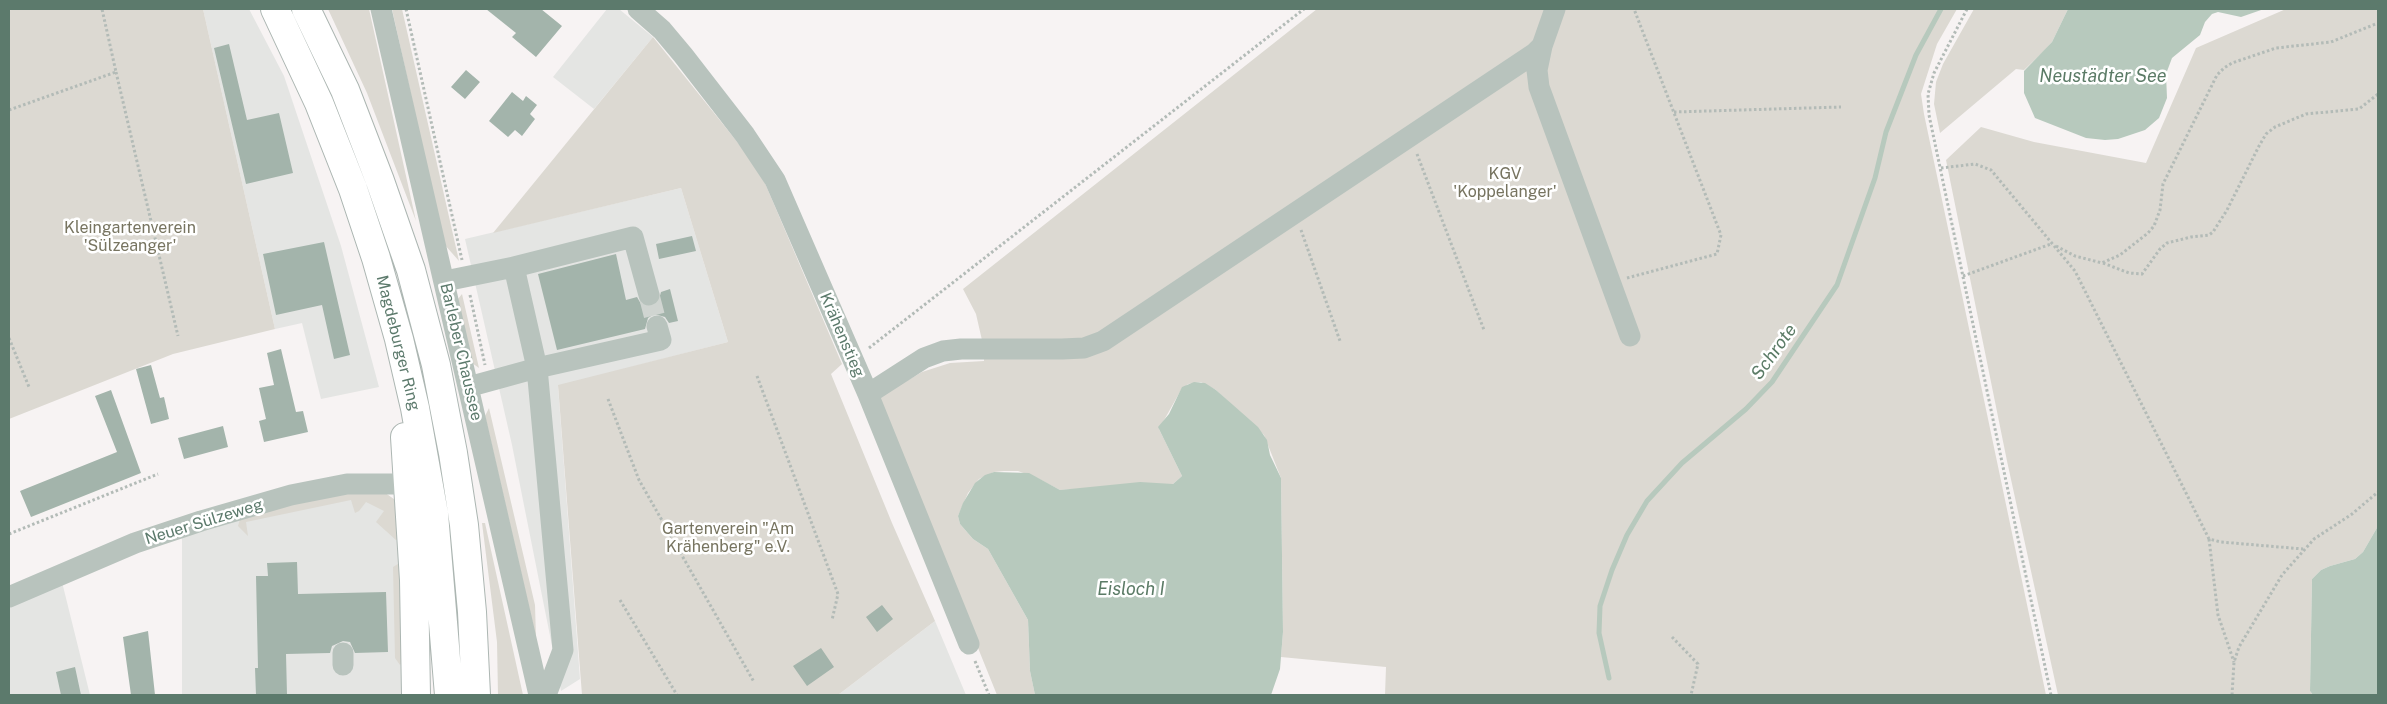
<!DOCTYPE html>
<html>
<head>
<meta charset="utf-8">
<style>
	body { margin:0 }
	#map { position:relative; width:2387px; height:704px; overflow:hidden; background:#f7f3f3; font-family:"Public Sans",sans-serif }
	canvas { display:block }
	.frame { position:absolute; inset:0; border:10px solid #5c7a6c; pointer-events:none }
</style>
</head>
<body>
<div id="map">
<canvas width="2387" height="704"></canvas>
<div class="frame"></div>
</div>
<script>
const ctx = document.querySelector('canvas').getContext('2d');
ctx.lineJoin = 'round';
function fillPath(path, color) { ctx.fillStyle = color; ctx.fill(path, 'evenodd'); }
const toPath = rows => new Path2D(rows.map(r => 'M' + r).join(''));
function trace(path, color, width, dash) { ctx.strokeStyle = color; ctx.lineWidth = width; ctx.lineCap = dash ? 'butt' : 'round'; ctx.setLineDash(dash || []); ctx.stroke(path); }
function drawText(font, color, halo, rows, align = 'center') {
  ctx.font = font + ' "Public Sans",sans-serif'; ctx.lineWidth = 5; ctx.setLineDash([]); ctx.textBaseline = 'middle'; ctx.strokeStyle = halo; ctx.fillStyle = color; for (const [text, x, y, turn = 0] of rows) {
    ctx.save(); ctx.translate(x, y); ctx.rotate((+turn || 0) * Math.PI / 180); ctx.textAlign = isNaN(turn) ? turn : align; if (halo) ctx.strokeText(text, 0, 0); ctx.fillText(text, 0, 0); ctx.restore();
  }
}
const built = toPath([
	[203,9,249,9,284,76,341,246,379,387,321,399,302,323,275,329],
	[607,9,619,9,653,37,594,109,553,77],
	[681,188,728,342,558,386,580,679,561,691,512,445,465,239],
	[351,492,398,508,405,695,182,695,182,534],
	[62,582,90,695,9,695,9,608],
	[935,621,966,695,838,695]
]);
const green = toPath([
	[12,9,203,9,275,329,173,354,9,419,9,11],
	[328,9,369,9,416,221,367,93],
	[392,9,402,9,459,261,444,244],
	[1317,9,1957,9,1937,44,1921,94,1924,114,2046,695,1385,695,1386,667,1281,657,1283,632,1281,478,1264,435,1216,390,1201,382,1188,384,1181,390,1159,429,1182,476,1173,484,1060,490,1037,478,1018,471,1004,471,994,472,979,479,968,493,958,516,960,524,973,539,988,549,1028,620,1030,671,1035,695,997,695,877,398,922,372,950,363,984,361,984,349,976,314,963,289],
	[1974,9,2068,9,2052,42,2044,51,2024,70,2016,69,1940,133,1934,104,1936,82,1943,64],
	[2286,9,2378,9,2378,526,2363,552,2355,559,2330,566,2321,570,2312,579,2310,691,2313,695,2058,695,2007,461,1946,160,1981,127,2034,142,2146,163,2196,48],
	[653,37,759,169,842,364,831,374,892,523,935,621,838,695,582,695,558,385,728,342,681,188,493,233],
	[462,294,479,368,472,363,458,299],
	[489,408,535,605,536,638,485,416],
	[384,492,398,502,402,534,396,540,376,522,384,511,366,502,359,511,355,513,351,500,246,522,248,536,238,526,241,516,326,494],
	[482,523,485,523,523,695,498,695,497,642],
	[398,564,404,572,405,658,400,665,395,658,393,567]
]);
const water = toPath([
	[2068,9,2264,9,2241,17,2218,12,2212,14,2205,22,2200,35,2172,58,2166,74,2167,98,2159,118,2145,130,2118,139,2105,140,2086,138,2035,118,2024,93,2024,71,2052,42],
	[1194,382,1205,383,1216,390,1258,427,1267,440,1270,455,1281,478,1283,632,1280,669,1271,695,1035,695,1030,671,1028,620,988,549,973,539,960,524,958,516,963,503,975,483,985,475,994,472,1029,473,1060,490,1140,482,1173,484,1182,476,1158,427,1169,414,1182,387],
	[2378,526,2378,695,2313,695,2310,691,2312,579,2321,570,2330,566,2355,559,2363,552]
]);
const stream = toPath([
	[1609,678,1599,633,1600,606,1612,570,1627,535,1647,501,1682,463,1746,409,1772,382,1837,285,1875,178,1886,132,1916,55,1941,9]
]);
const building = toPath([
	[486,9,541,9,562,26,536,57,512,37,516,33],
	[229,44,247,120,279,113,293,173,246,184,214,48],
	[466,70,480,82,465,99,451,87],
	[512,92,523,101,526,96,537,105,530,114,535,119,522,136,515,130,508,137,489,121],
	[692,236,696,251,659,259,656,244],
	[324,242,350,355,334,359,322,305,276,315,263,254],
	[616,254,626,300,637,297,641,304,652,307,658,303,661,292,670,289,678,321,669,323,665,317,654,314,648,318,645,329,557,350,538,274],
	[281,349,296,412,303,411,308,432,264,442,259,421,266,419,259,388,274,385,267,353],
	[151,365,160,398,164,397,169,419,151,424,136,369],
	[111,390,141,473,31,517,20,491,117,452,95,396],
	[223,426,228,447,184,459,178,438],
	[297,562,298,594,386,592,388,652,355,653,350,642,343,641,332,646,330,653,286,654,287,695,256,695,255,668,258,668,256,576,268,576,267,563],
	[882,605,893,619,877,632,866,617],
	[148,631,155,695,131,695,123,637],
	[821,648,834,667,807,686,793,666],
	[75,667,81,695,61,695,56,672]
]);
const minorTunnel = toPath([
	[649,295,657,326]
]);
const path = toPath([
	[406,9,462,260],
	[1967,9,1934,73,1928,94,1929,115,2051,695],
	[116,72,178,336],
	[9,110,116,72,102,9],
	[1674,112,1841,107],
	[1417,154,1484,330],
	[1941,168,1975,164,1991,170,2075,271,2209,539,2221,542,2303,549],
	[1301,230,1340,341],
	[2056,246,2075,256,2102,263,2120,255,2148,233,2154,226,2160,210,2163,184,2217,75,2224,68,2232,63,2276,48,2331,42,2378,23],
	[2103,263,2129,273,2142,274,2160,249,2167,243,2191,237,2209,235,2213,232,2227,210,2259,146,2266,134,2275,127,2306,114,2359,109,2378,94],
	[1963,276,2051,244],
	[1627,278,1717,254,1721,235,1634,9],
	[470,295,485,365],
	[9,338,29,387],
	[869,348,1304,9],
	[757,376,838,594,832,620],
	[608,399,639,480,754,682],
	[9,534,158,474],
	[2209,539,2218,615,2234,662],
	[620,600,677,695],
	[1672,637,1698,664,1691,695],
	[975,661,989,695],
	[2232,695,2234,662,2239,647,2282,575,2314,539,2352,514,2378,492]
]);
const minor = toPath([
	[381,9,539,695],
	[638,9,662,30,683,55,745,135,775,180,868,394,969,644],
	[1542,46,1537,70,1539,87,1630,336],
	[445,281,514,267],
	[468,387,537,368,514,267,633,237,649,295],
	[868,394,924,358,943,351,961,349,1062,349,1084,348,1103,341,1535,53,1542,46,1555,9],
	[9,597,135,543,201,521,291,495,347,484,408,484],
	[343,665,343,653],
	[546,695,563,650,537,368,661,340,657,326]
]);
const highway = toPath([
	[275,9,319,103,353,189,376,258,399,339,415,408,434,514,449,695],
	[306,9,345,90,380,181,411,270,436,365,453,453,464,525,472,612,476,695],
	[405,437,414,580,416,695]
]);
const parkNames = [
	["KGV",1505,174],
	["'Koppelanger'",1505,192],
	["Kleingartenverein",130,228],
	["'Sülzeanger'",130,246],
	["Gartenverein \"Am",728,529],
	["Krähenberg\" e.V.",728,547]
];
const streetNames = [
	["Krähenstieg",842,335,67],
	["Magdeburger Ring",398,343,76],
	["Barleber Chaussee",461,352,77],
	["Neuer Sülzeweg",204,522,-17]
];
const waterNames = [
	["Neustädter See",2103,76],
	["Schrote",1774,352,-54],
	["Eisloch I",1131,589]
];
fillPath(built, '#e4e5e3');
fillPath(green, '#dcd9d2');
fillPath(water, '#b7c9bd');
trace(stream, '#b7c9bd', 5);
fillPath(building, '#a3b4ab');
trace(minorTunnel, '#d0d5d1', 21, [21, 11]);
trace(highway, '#acb6b2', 30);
trace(path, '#b3bbb7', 3, [2.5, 2.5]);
trace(minor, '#b8c3bd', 21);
trace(highway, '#fff', 28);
drawText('16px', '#777460', '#fff', parkNames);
drawText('16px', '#5c7a6c', '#fff', streetNames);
drawText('italic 18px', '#5b7b66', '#fff', waterNames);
</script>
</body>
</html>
